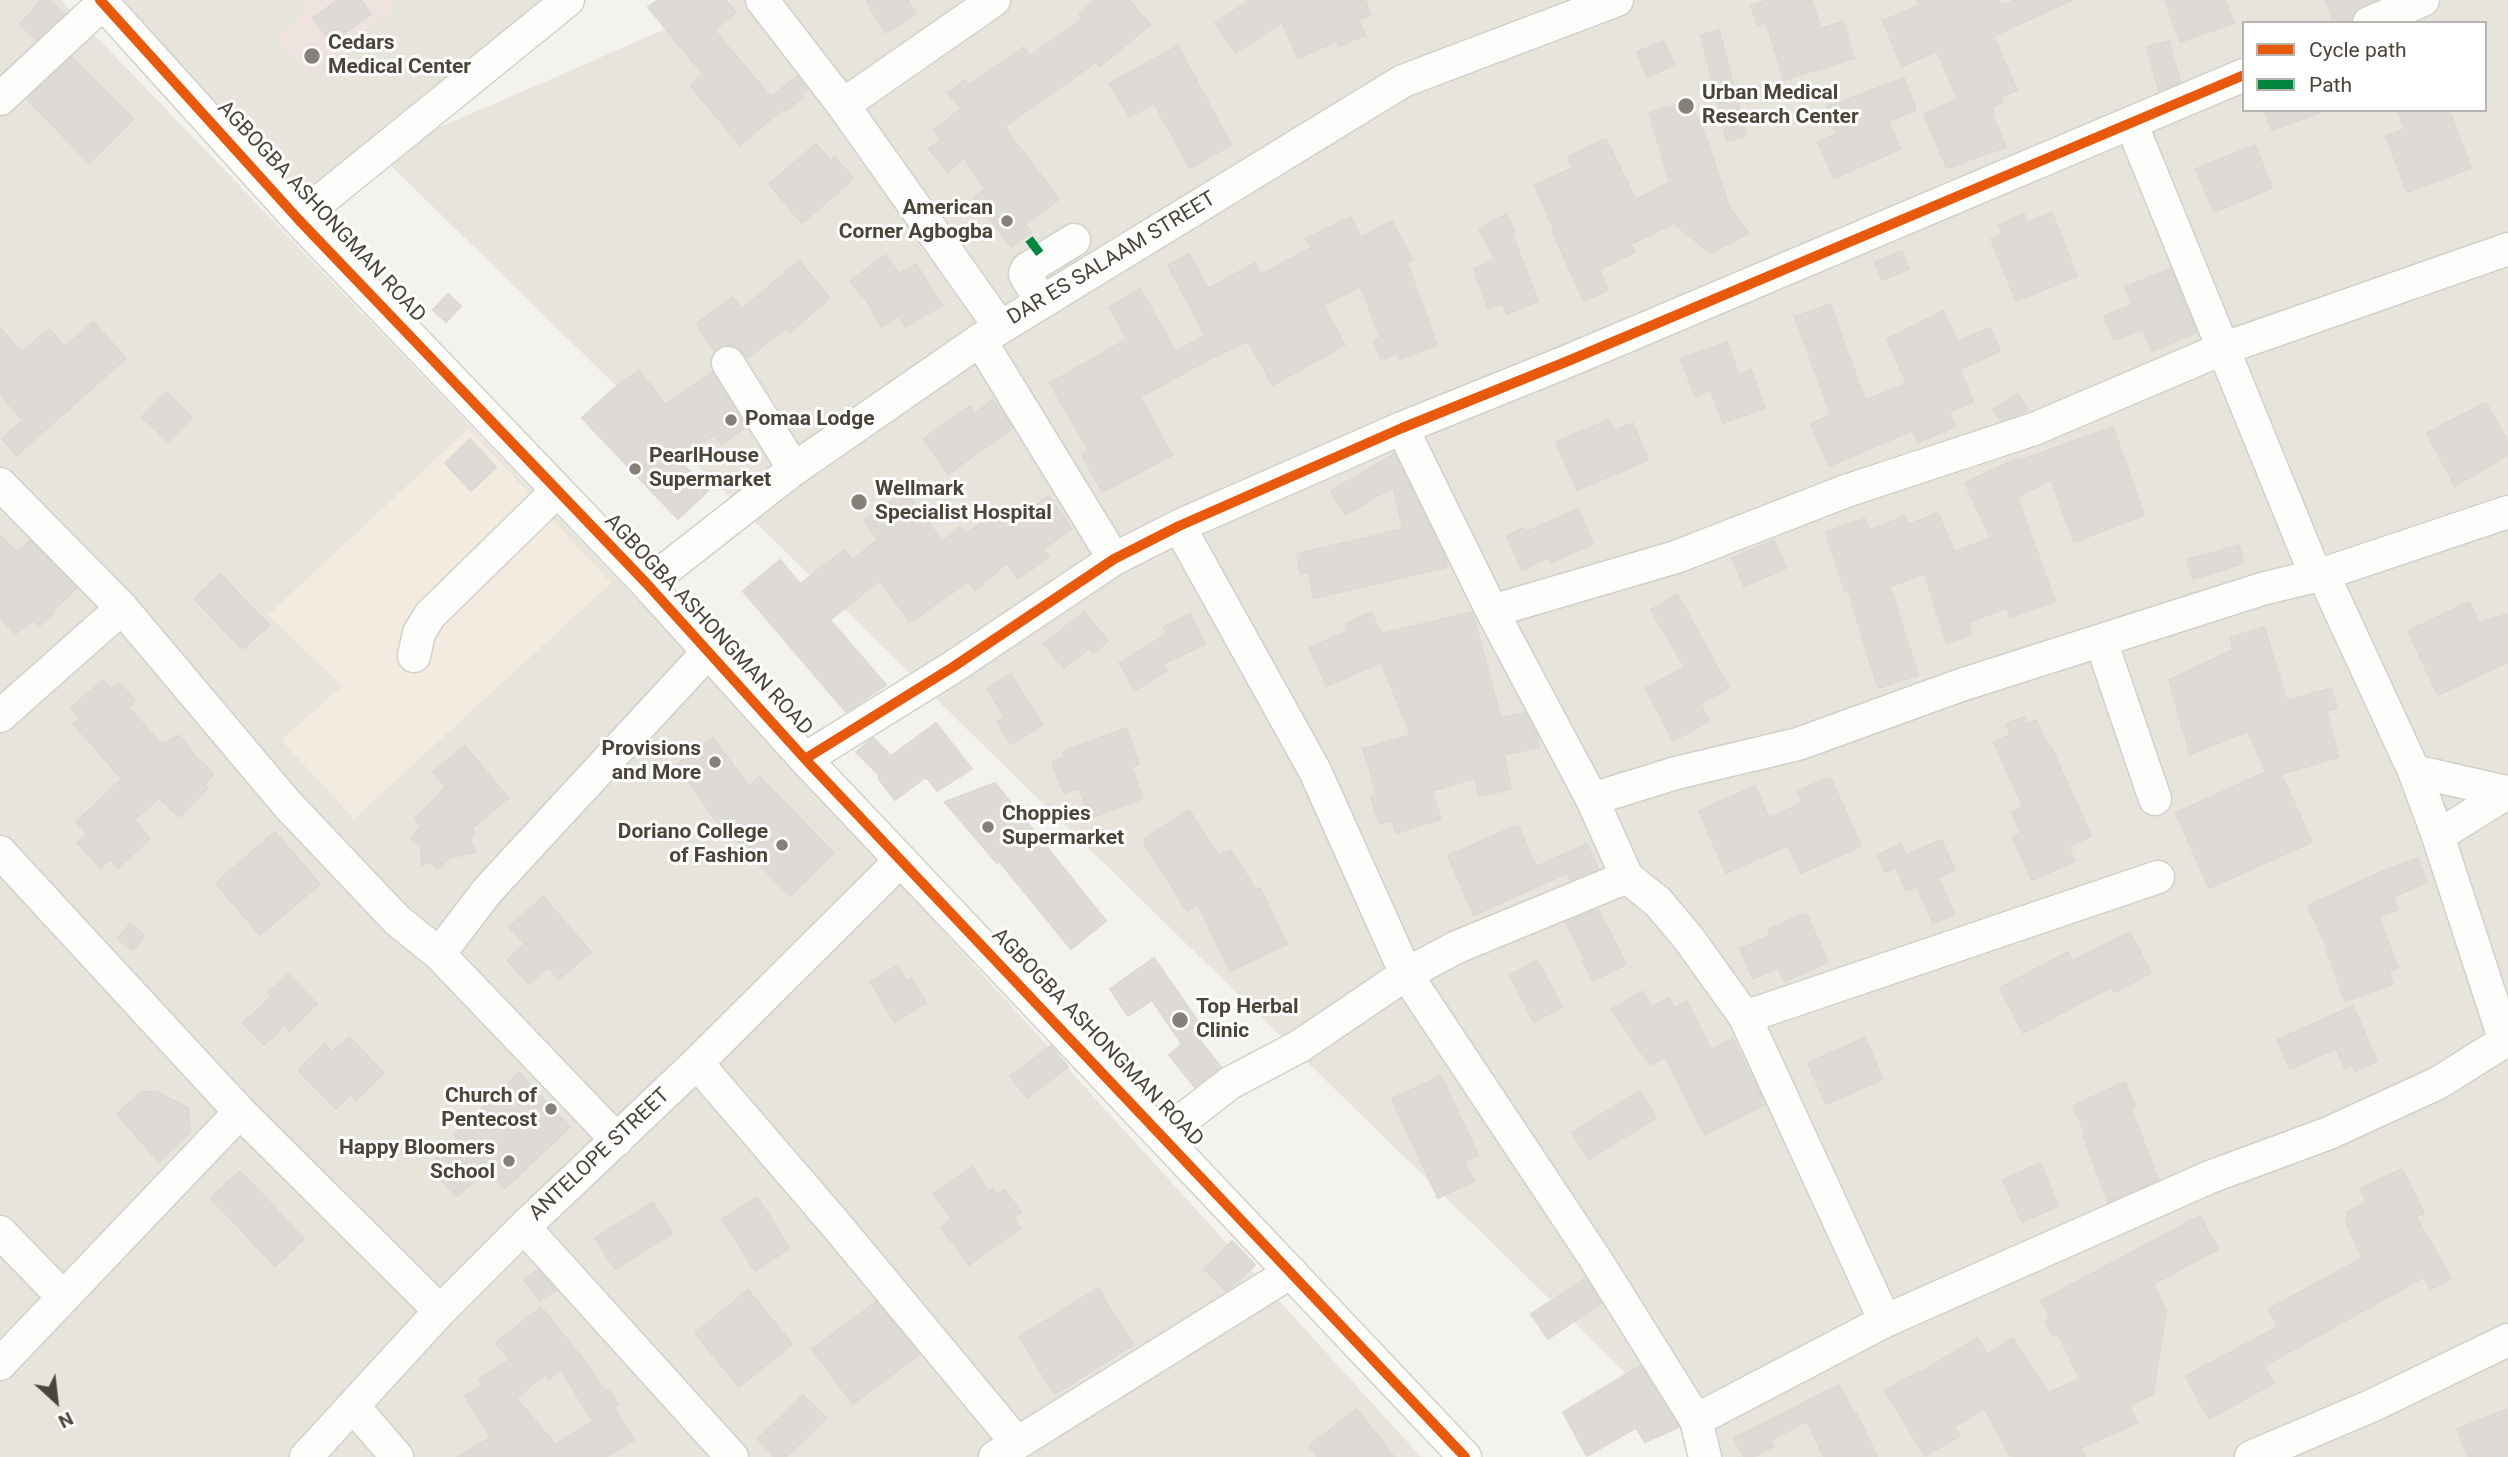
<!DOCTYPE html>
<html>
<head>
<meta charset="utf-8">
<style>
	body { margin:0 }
	#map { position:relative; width:2508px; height:1457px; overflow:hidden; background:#f4f2ee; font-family:Roboto,sans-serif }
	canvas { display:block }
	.legend { position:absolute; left:2242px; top:21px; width:245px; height:91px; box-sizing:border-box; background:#fff; border:2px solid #b7b4b0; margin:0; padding:9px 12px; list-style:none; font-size:21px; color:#4b4439 }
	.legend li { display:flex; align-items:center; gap:14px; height:35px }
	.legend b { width:35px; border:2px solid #b7b4b0 }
	.north { position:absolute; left:21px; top:1366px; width:70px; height:70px; -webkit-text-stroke:5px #fff; paint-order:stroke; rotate:153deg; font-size:19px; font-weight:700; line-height:28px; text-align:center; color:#4b4439 }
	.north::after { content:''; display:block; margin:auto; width:24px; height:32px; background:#4b4439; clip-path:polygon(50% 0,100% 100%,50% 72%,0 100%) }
</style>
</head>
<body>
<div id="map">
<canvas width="2508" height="1457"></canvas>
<ul class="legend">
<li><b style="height:9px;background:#e8590c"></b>Cycle path</li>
<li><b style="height:9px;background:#00873e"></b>Path</li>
</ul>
<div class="north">N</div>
</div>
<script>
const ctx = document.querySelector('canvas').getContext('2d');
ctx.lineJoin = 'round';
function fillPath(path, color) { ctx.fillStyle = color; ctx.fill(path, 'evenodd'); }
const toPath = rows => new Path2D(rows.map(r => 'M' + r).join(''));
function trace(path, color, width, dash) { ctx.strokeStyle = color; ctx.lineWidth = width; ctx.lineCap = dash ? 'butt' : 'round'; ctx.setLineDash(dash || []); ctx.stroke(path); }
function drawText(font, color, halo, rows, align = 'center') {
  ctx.font = font + ' Roboto,sans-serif'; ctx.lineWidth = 6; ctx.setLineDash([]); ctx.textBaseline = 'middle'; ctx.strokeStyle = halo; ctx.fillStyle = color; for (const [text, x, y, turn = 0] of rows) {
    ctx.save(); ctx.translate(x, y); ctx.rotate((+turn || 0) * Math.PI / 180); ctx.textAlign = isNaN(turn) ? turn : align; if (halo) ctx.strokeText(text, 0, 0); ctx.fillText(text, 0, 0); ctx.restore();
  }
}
const residential = toPath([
	[0,0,61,0,729,695,1421,1457,0,1457],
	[102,0,558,0,298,219],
	[732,0,2508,0,2508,1457,1711,1457,379,154],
	[2244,23,2485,23,2485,110,2244,110]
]);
const commercial = toPath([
	[469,428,611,583,354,819,281,740,342,686,268,615]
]);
const medical = toPath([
	[304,0,390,0,396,7,307,76,276,36,310,9]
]);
const building = toPath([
	[42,0,50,0,64,14,37,40,20,24,42,0],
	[338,0,361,0,371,14,340,37,335,30,327,37,313,18,338,0],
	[658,0,726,0,736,12,714,30,771,97,797,76,807,89,801,94,803,97,786,111,784,108,740,145,690,85,703,74,648,7,658,0],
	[866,0,908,0,916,14,885,33,866,0],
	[1095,0,1129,0,1150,25,1099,67,1096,62,1004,127,1059,199,1025,224,1031,232,1011,247,974,198,985,189,964,158,947,172,929,149,941,140,934,130,961,109,948,93,965,80,969,85,1024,47,1030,56,1083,19,1079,14,1095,0],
	[1250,0,1365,0,1371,15,1359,20,1365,35,1339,46,1337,41,1298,58,1282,22,1235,53,1215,23,1250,0],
	[1768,0,1811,0,1821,28,1843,22,1854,58,1784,80,1766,22,1758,25,1751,6,1768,0],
	[1917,0,1998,0,2001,6,2017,0,2072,0,1993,36,2017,90,2001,97,2003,101,1992,107,1994,113,1992,114,2006,147,1947,168,1924,114,1958,100,1937,51,1902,66,1883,21,1920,5,1917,0],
	[2165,0,2225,0,2234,23,2180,42,2165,0],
	[2326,0,2376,0,2355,11,2351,23,2334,23,2326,0],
	[1719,30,1746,136,1727,141,1701,35,1719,30],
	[1664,41,1674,65,1647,77,1637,52,1664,41],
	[2169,41,2180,82,2159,91,2147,47,2169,41],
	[1178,46,1231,145,1190,168,1154,103,1130,117,1109,84,1178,46],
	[72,57,134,119,89,163,27,99,72,57],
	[1904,78,1916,110,1888,121,1900,149,1834,178,1818,142,1837,134,1827,107,1904,78],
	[1690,101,1709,146,1730,209,1749,233,1710,253,1674,223,1631,244,1635,252,1599,270,1608,290,1584,301,1553,233,1555,232,1535,185,1573,168,1568,157,1606,139,1636,200,1670,182,1649,113,1690,101],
	[2264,110,2321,110,2321,112,2272,130,2264,110],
	[2398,110,2449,110,2471,168,2407,192,2386,136,2405,129,2398,110],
	[816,144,831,161,835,157,853,179,802,223,769,184,816,144],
	[2255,145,2272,188,2214,212,2196,169,2255,145],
	[2052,213,2077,276,2016,301,1991,239,2003,234,1999,225,2024,214,2027,223,2052,213],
	[1506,214,1515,232,1512,234,1538,301,1507,314,1503,303,1488,309,1474,269,1496,260,1479,229,1506,214],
	[1351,217,1361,238,1392,221,1412,260,1407,263,1437,345,1399,359,1397,354,1381,359,1374,341,1380,338,1361,286,1323,305,1345,345,1273,385,1248,341,1215,356,1140,397,1172,455,1102,492,1082,455,1089,451,1050,383,1127,339,1109,307,1140,289,1176,352,1205,335,1168,265,1189,254,1208,289,1255,263,1261,275,1311,248,1306,239,1351,217],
	[1902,251,1909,269,1882,280,1875,262,1902,251],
	[886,255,899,274,916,264,942,305,906,327,899,316,882,327,863,295,861,296,850,281,886,255],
	[799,261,830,298,790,332,787,328,747,358,737,347,728,345,715,351,696,324,733,297,742,309,799,261],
	[2171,269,2197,332,2152,351,2143,329,2114,340,2104,316,2132,305,2125,287,2171,269],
	[448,294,461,306,446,322,433,310,448,294],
	[1830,304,1865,400,1907,384,1887,339,1943,311,1958,341,1990,328,2000,351,1960,369,1973,402,1949,412,1955,427,1918,442,1913,430,1829,466,1811,424,1831,415,1795,317,1830,304],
	[93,322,126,358,17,455,2,439,23,420,0,394,0,328,22,352,49,329,65,347,93,322],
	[1727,342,1739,375,1751,370,1765,408,1723,423,1711,390,1695,396,1681,359,1727,342],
	[639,370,665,405,712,372,746,427,721,444,714,435,678,459,708,491,678,519,582,418,612,390,639,370],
	[166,392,192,418,168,442,142,417,166,392],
	[2018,394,2028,410,2001,421,1993,409,2018,394],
	[993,400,1013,428,948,474,923,439,970,406,975,413,993,400],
	[2486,403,2508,442,2508,455,2455,486,2427,433,2486,403],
	[1609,420,1614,431,1633,423,1648,460,1577,490,1556,442,1609,420],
	[2113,427,2144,515,2074,542,2051,480,2017,497,2055,601,2010,617,2007,608,1968,622,1972,634,1947,643,1924,573,1890,587,1918,675,1878,688,1848,590,1845,591,1826,532,1865,519,1869,531,1905,516,1908,525,1938,513,1954,552,1991,538,1965,483,2018,458,2019,461,2113,427],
	[470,439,496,467,471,491,445,463,470,439],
	[1394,454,1444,554,1447,567,1314,598,1308,572,1301,574,1297,554,1403,529,1393,487,1345,515,1331,491,1394,454],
	[906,491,942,542,960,527,965,534,1000,511,1009,524,1049,496,1072,529,1043,549,1049,557,1018,579,1007,563,975,590,968,582,910,622,880,580,830,620,886,685,846,712,743,591,780,560,800,584,844,550,852,560,878,540,864,520,906,491],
	[1578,509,1593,544,1551,562,1549,557,1522,570,1507,536,1524,528,1526,532,1578,509],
	[0,535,17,553,30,541,77,588,53,610,55,612,39,626,34,620,15,634,0,617,0,535],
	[1774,540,1786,568,1744,586,1732,558,1774,540],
	[2239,545,2244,563,2193,579,2187,560,2239,545],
	[220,574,269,625,243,649,194,599,220,574],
	[1677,594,1729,688,1700,703,1709,721,1673,741,1646,688,1685,667,1651,610,1677,594],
	[2469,602,2479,623,2508,614,2508,662,2438,695,2408,631,2469,602],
	[1084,612,1108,641,1093,653,1089,648,1064,668,1044,644,1084,612],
	[1371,612,1381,634,1472,612,1501,718,1526,713,1537,734,1539,747,1504,755,1511,789,1479,796,1475,778,1432,791,1441,819,1396,833,1392,820,1379,824,1371,797,1377,795,1363,749,1411,735,1381,662,1327,686,1309,648,1349,631,1346,624,1371,612],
	[1190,614,1205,644,1163,664,1167,671,1135,690,1119,663,1167,634,1164,627,1190,614],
	[2264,627,2287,701,2331,688,2337,708,2326,711,2339,757,2281,774,2312,842,2209,888,2176,813,2266,772,2248,731,2190,754,2169,680,2233,650,2230,638,2264,627],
	[1011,674,1043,725,1011,744,997,722,1004,717,987,689,1011,674],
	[103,680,112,689,119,683,135,701,128,707,162,745,179,735,196,757,214,774,205,784,208,788,179,817,159,798,134,820,150,838,118,868,110,859,101,868,77,843,87,834,76,822,122,779,73,723,80,718,71,708,103,680],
	[2024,717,2027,724,2036,720,2048,746,2050,745,2091,836,2068,846,2075,861,2032,880,2013,837,2021,833,2012,813,2023,807,1994,742,2011,735,2006,724,2024,717],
	[936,723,972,769,937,791,926,777,895,800,878,778,880,776,856,752,873,738,891,756,936,723],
	[1126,728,1139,764,1131,767,1143,798,1090,818,1079,788,1064,793,1052,762,1064,757,1063,752,1126,728],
	[713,738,749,787,759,777,834,853,790,896,715,819,677,764,713,738],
	[465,746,508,798,472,828,475,833,470,839,475,852,449,858,437,870,431,862,422,865,421,846,412,838,421,827,415,818,446,787,433,772,465,746],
	[1830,777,1861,846,1801,873,1788,845,1726,873,1699,811,1755,786,1769,818,1803,803,1798,791,1830,777],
	[995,783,1106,921,1071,949,999,861,997,863,945,802,995,783],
	[1189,810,1219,856,1230,850,1256,890,1260,888,1287,944,1230,971,1198,904,1187,911,1145,845,1145,838,1189,810],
	[1518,825,1536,867,1587,844,1598,869,1570,880,1567,873,1474,915,1448,856,1518,825],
	[275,832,320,884,260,935,216,883,275,832],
	[1941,840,1955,870,1938,878,1954,914,1933,923,1917,886,1906,891,1896,867,1885,872,1878,855,1901,844,1906,855,1941,840],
	[2418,858,2427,882,2393,897,2398,909,2379,917,2398,968,2389,971,2393,984,2345,1001,2327,951,2329,951,2308,906,2381,872,2418,858],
	[543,897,591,952,559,979,548,967,529,984,507,960,525,944,509,927,543,897],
	[1598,909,1626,964,1593,981,1583,961,1585,960,1566,922,1598,909],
	[1806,913,1828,962,1785,981,1778,967,1753,979,1740,949,1770,936,1768,930,1806,913],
	[130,924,145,936,133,950,118,939,130,924],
	[2130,932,2151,973,2114,992,2111,987,2023,1033,2000,988,2068,952,2073,961,2130,932],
	[1154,958,1200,1024,1192,1030,1221,1067,1195,1087,1169,1055,1182,1044,1152,1000,1128,1016,1110,989,1154,958],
	[1537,960,1562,1007,1534,1022,1510,975,1537,960],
	[897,966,907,982,911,979,926,1003,895,1022,870,982,897,966],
	[288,974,317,1004,289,1031,285,1025,264,1045,243,1023,271,997,268,993,288,974],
	[1643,991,1651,1007,1669,998,1674,1008,1687,1002,1711,1050,1733,1039,1765,1104,1705,1135,1665,1057,1650,1065,1612,1009,1643,991],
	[2353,1006,2377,1061,2355,1071,2352,1064,2345,1068,2336,1048,2290,1069,2277,1040,2353,1006],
	[349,1037,384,1073,356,1100,351,1094,336,1109,298,1070,325,1044,332,1052,349,1037],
	[1865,1038,1883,1079,1826,1104,1808,1063,1865,1038],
	[1051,1046,1068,1067,1027,1098,1010,1076,1051,1046],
	[519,1073,570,1127,505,1188,487,1170,457,1196,428,1166,458,1139,454,1135,519,1073],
	[1441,1076,1478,1155,1464,1161,1474,1181,1438,1198,1392,1099,1441,1076],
	[2125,1082,2135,1106,2131,1108,2158,1180,2108,1202,2083,1135,2086,1134,2073,1106,2125,1082],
	[1639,1091,1656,1118,1589,1159,1572,1133,1639,1091],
	[142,1092,156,1092,188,1108,190,1132,159,1162,117,1114,142,1092],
	[2040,1163,2058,1206,2022,1222,2003,1180,2040,1163],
	[972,1167,989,1192,993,1188,997,1194,1004,1189,1021,1212,1013,1218,1020,1228,969,1265,941,1227,952,1219,933,1194,972,1167],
	[2402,1169,2424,1213,2416,1217,2451,1278,2431,1289,2424,1277,2264,1366,2274,1383,2209,1419,2186,1376,2278,1327,2269,1309,2363,1258,2346,1223,2347,1212,2367,1202,2360,1189,2402,1169],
	[240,1171,304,1239,275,1266,211,1198,240,1171],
	[757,1197,790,1248,755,1271,722,1219,757,1197],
	[653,1202,672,1234,615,1269,595,1238,653,1202],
	[2200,1216,2218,1249,2153,1284,2166,1311,2153,1394,2129,1405,2137,1423,2080,1448,2085,1457,2011,1457,1984,1408,1954,1427,1960,1436,1925,1456,1885,1391,1919,1371,1920,1373,1977,1338,1987,1355,2013,1338,2048,1393,2080,1379,2059,1335,2053,1336,2045,1322,2051,1319,2041,1301,2200,1216],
	[1232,1241,1255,1265,1226,1291,1204,1269,1232,1241],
	[538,1270,556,1290,540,1301,524,1280,538,1270],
	[1586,1278,1601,1303,1548,1339,1531,1314,1586,1278],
	[1098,1288,1133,1345,1055,1394,1019,1337,1098,1288],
	[748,1290,792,1344,739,1387,695,1333,748,1290],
	[876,1302,920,1354,853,1404,812,1349,876,1302],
	[541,1307,590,1368,605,1392,609,1390,618,1405,614,1407,634,1440,606,1457,458,1457,491,1437,465,1396,483,1385,479,1379,510,1360,496,1343,541,1307],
	[561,1370,593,1421,555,1444,516,1398,545,1374,549,1379,561,1370],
	[1640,1366,1679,1427,1645,1442,1636,1428,1587,1456,1563,1412,1640,1366],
	[1839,1385,1854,1414,1856,1413,1877,1457,1824,1457,1807,1421,1770,1440,1774,1446,1752,1457,1744,1457,1734,1438,1839,1385],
	[803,1395,826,1418,786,1457,775,1457,758,1439,803,1395],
	[1357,1409,1394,1457,1318,1457,1309,1446,1357,1409],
	[2508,1409,2508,1457,2468,1457,2457,1429,2508,1409]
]);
const minor = toPath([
	[100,0,298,219,647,584,805,759,1465,1457],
	[762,0,843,105,1000,327],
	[2369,23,2423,0],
	[0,99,103,3],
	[843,105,994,0],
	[2131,123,2316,576],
	[298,219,568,0],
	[1042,302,1027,278,1025,274,1027,269,1074,240],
	[980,340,1114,559],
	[728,363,794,469],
	[1402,428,1492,611,1592,799,1627,877,1658,902,1689,939,1745,1017,1885,1321],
	[0,484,122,608,288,805,397,920,439,954,617,1140],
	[1179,526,1315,771,1406,974,1596,1260,1696,1420,1705,1457],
	[2323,574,2414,771,2438,836,2505,1041],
	[647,584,794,469,980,340,1403,81,1617,0],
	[1492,611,1676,557,1846,491,2034,429,2222,349,2508,249],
	[2101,641,2155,799],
	[414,656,419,633,430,615,557,491],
	[0,716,122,608],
	[805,759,953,667,1114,559,1179,526,1402,428,1568,361,2244,75],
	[2414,771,2506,792],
	[1592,799,1676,773,1798,744,1961,685,2262,589,2323,574,2508,512],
	[2438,836,2508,792],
	[0,852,240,1112,440,1311],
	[439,954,488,890,707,653],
	[1745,1017,2158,877],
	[697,1063,837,1226,1017,1443],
	[1163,1135,1230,1083,1300,1046,1406,974,1457,947,1627,877],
	[524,1227,732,1457],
	[0,1232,63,1297],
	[0,1364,240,1112],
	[353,1406,397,1457],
	[1696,1420,1885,1321,2210,1177,2329,1133,2438,1083,2508,1039],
	[306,1457,440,1311,524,1227,697,1063,901,860],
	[995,1457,1291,1272],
	[2251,1457,2371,1406,2508,1340]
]);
const quiet = toPath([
	[1029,239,1044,259]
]);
const cycleway = toPath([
	[100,0,298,219,647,584,805,759,1465,1457],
	[805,759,953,667,1114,559,1179,526,1402,428,1568,361,2244,75]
]);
const markers = [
	[312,56,9,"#868178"],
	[1686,106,9,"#868178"],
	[1007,221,7,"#868178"],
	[731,420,7,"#868178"],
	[635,469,7,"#868178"],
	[859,502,9,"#868178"],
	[715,762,7,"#868178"],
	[988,827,7,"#868178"],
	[782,845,7,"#868178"],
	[1180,1020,9,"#868178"],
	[551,1109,7,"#868178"],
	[509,1161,7,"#868178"]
];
const poiNames = [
	["Cedars",328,44],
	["Medical Center",328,68],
	["Urban Medical",1702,94],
	["Research Center",1702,118],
	["American",993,209,"right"],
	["Corner Agbogba",993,233,"right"],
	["Pomaa Lodge",745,420],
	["PearlHouse",649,457],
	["Supermarket",649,481],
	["Wellmark",875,490],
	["Specialist Hospital",875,514],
	["Provisions",701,750,"right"],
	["and More",701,774,"right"],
	["Choppies",1002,815],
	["Supermarket",1002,839],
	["Doriano College",768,833,"right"],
	["of Fashion",768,857,"right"],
	["Top Herbal",1196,1008],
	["Clinic",1196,1032],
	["Church of",537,1097,"right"],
	["Pentecost",537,1121,"right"],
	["Happy Bloomers",495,1149,"right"],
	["School",495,1173,"right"]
];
const streetNames = [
	["AGBOGBA ASHONGMAN ROAD",321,212,47],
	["DAR ES SALAAM STREET",1112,259,-31],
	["AGBOGBA ASHONGMAN ROAD",708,625,47],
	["AGBOGBA ASHONGMAN ROAD",1097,1038,46],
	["ANTELOPE STREET",600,1155,-43]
];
fillPath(residential, '#e7e4dc');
fillPath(commercial, '#f3ebdf');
fillPath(medical, '#eee3df');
fillPath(building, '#dedbd6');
trace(building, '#dcd9d4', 2);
trace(minor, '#d2d0cb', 35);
trace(minor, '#fdfdfc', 32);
trace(quiet, '#00873e', 9, [18, 9]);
trace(cycleway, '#e8590c', 10);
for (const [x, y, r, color] of markers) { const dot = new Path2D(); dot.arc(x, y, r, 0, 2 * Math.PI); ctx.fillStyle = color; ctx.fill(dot); trace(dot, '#fff', 2.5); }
drawText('bold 21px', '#4b4439', '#fff', poiNames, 'left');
drawText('21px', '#4b4439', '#fff', streetNames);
</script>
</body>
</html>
